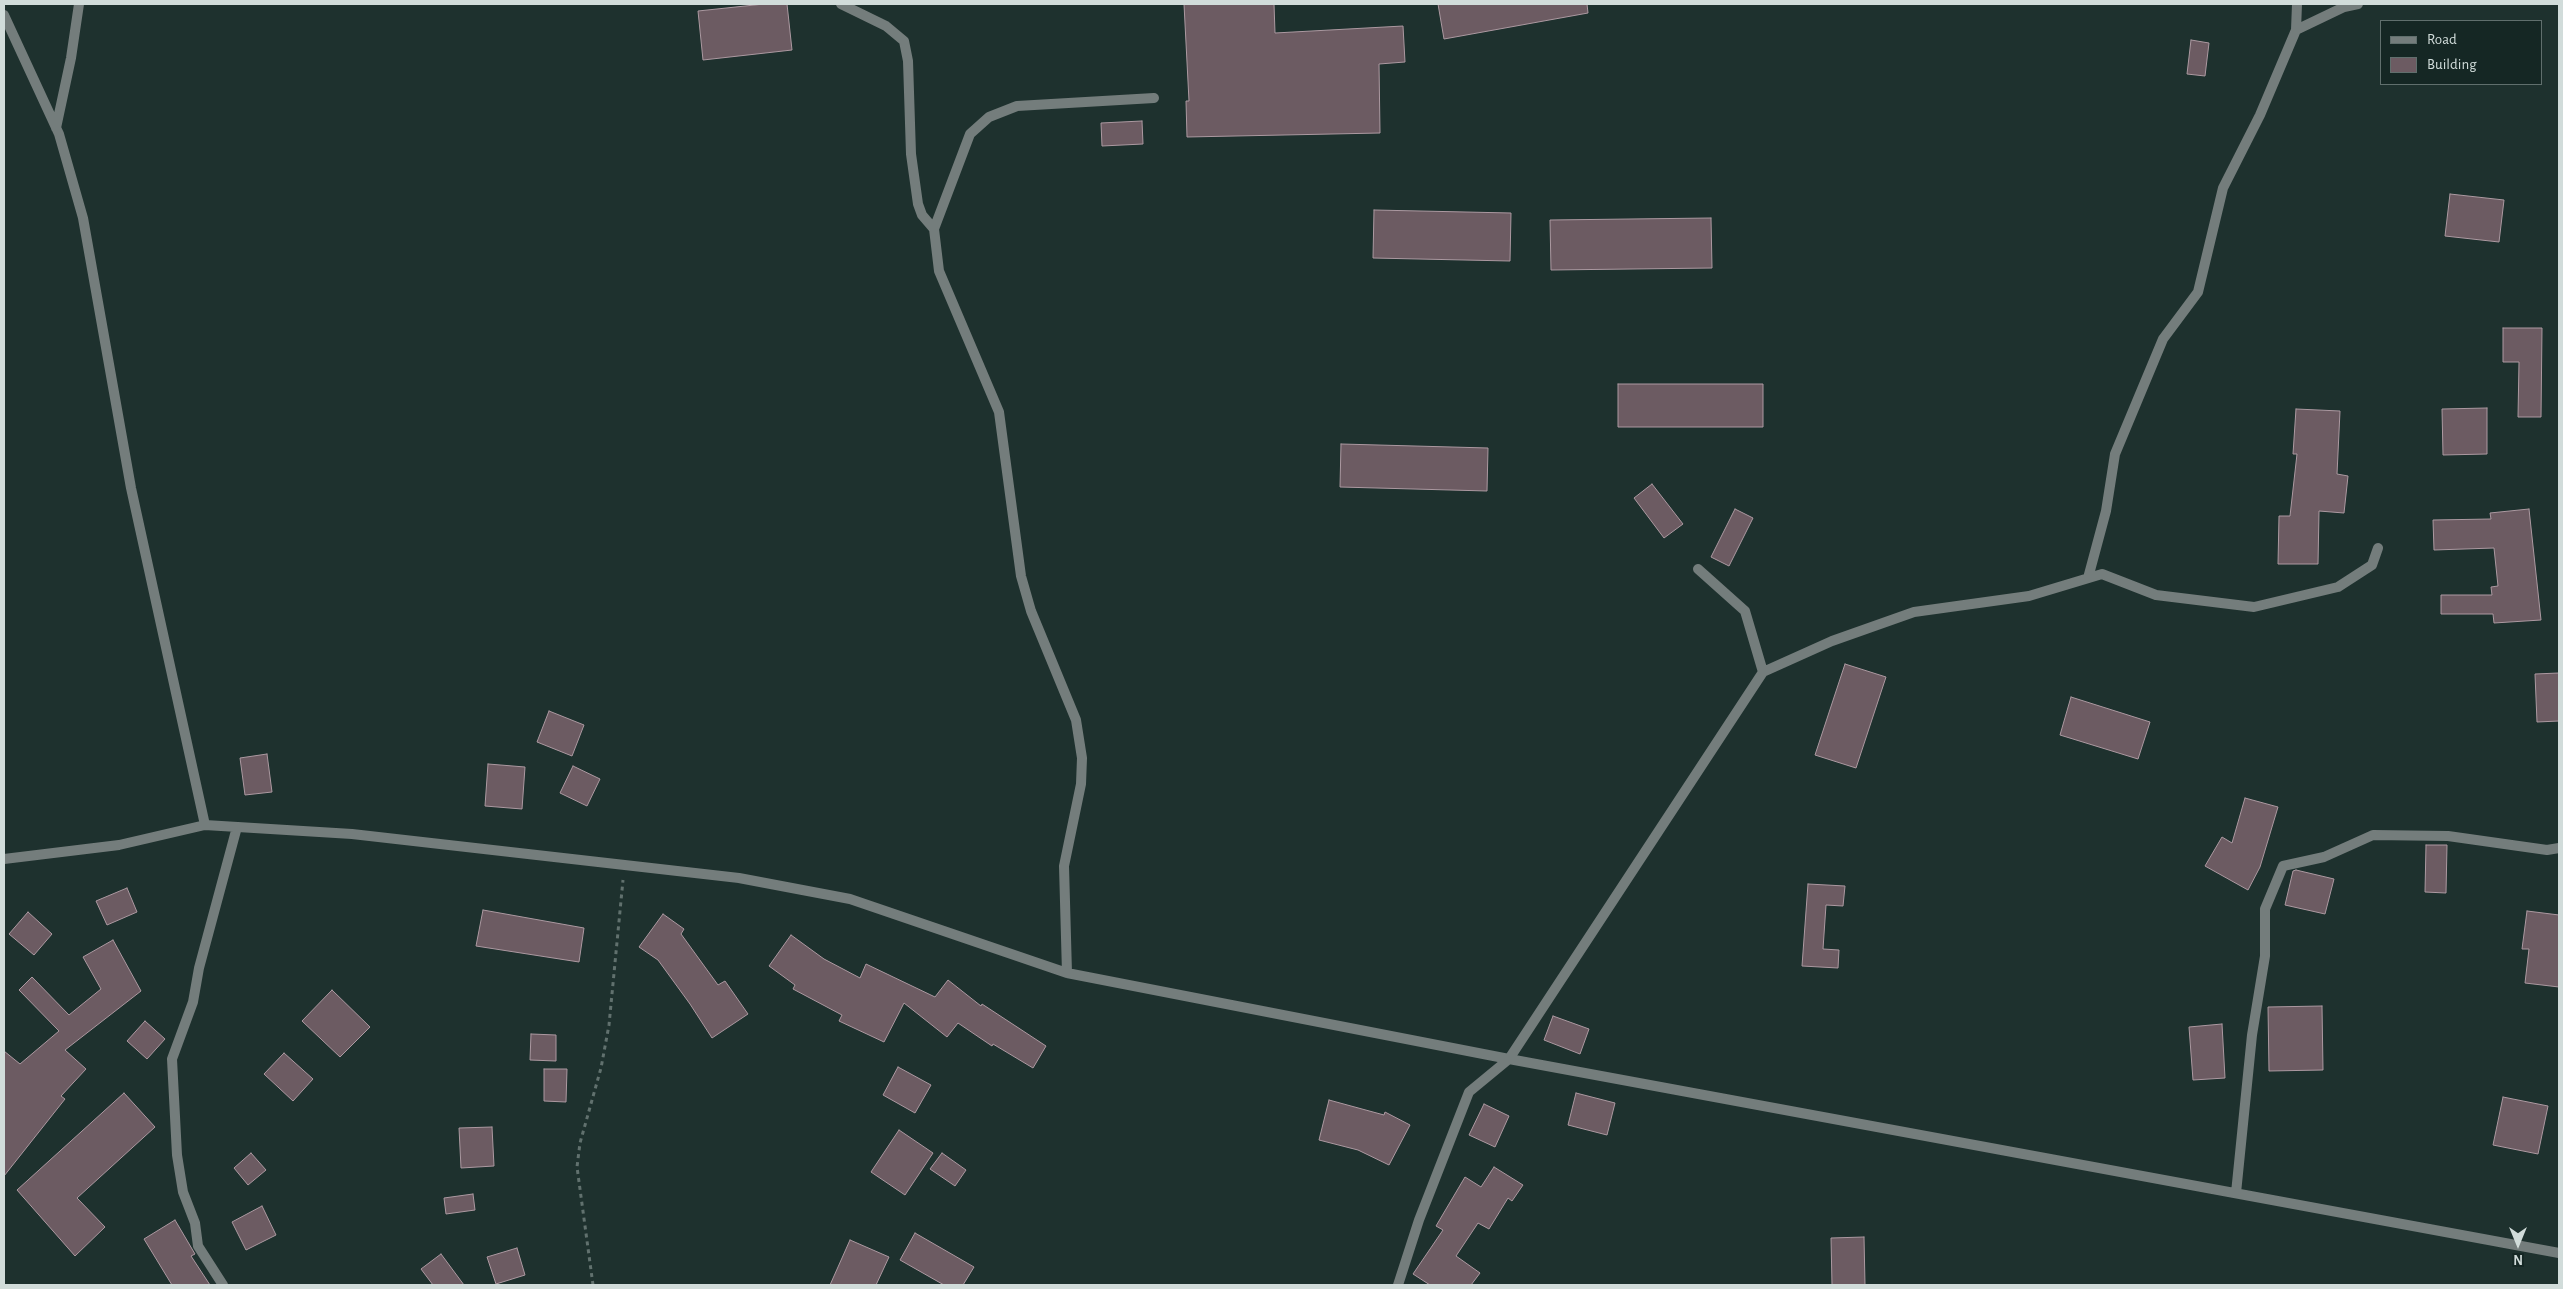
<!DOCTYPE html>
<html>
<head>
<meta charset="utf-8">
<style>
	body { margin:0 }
	#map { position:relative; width:2563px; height:1289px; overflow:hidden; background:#1e312e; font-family:"Alegreya Sans",sans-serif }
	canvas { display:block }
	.frame { position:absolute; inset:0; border:5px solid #d1dcda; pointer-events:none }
	.legend { position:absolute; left:2380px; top:20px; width:162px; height:65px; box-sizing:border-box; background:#152724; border:1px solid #606f6d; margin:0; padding:6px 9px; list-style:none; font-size:15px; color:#d1dcda }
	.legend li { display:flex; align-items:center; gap:10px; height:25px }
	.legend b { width:25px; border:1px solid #606f6d }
	.north { position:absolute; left:2493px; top:1219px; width:50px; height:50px; -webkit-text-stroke:4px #152724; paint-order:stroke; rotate:180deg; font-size:14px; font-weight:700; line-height:20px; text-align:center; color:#d1dcda }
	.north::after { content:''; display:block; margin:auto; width:18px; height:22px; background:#d1dcda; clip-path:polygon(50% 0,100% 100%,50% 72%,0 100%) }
</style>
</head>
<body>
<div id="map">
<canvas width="2563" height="1289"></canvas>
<div class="frame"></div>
<ul class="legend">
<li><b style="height:6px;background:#747d7c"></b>Road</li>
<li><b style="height:14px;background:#6c5b62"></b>Building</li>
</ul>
<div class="north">N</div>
</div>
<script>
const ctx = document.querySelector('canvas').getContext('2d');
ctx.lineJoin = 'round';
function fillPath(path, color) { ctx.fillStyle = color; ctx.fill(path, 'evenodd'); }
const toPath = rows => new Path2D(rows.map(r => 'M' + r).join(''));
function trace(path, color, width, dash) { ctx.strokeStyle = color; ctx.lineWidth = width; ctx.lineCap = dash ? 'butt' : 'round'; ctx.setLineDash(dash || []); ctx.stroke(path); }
const building = toPath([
	[764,4,787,4,792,50,703,60,698,11,764,4],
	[1184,4,1274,4,1275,33,1403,26,1405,62,1379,64,1380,133,1187,137,1186,101,1189,101,1184,4],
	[1438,4,1587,4,1588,13,1444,39,1438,4],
	[2191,40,2209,43,2205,76,2187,74,2191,40],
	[1142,121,1143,144,1102,146,1101,123,1142,121],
	[2450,194,2504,200,2499,242,2445,236,2450,194],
	[1374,210,1511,213,1510,261,1373,258,1374,210],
	[1711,218,1712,268,1551,270,1550,220,1711,218],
	[2503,328,2542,328,2541,417,2518,417,2519,362,2503,362,2503,328],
	[1618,384,1763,384,1763,427,1618,427,1618,384],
	[2487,408,2487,454,2443,455,2442,409,2487,408],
	[2296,409,2340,411,2337,474,2348,476,2344,513,2319,511,2318,564,2278,564,2279,516,2290,516,2297,454,2293,454,2296,409],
	[1341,444,1488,448,1487,491,1340,487,1341,444],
	[1652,484,1683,524,1664,538,1634,498,1652,484],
	[1735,509,1753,518,1729,566,1711,557,1735,509],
	[2529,509,2541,620,2494,623,2493,614,2441,614,2441,595,2492,595,2491,587,2498,586,2494,548,2434,550,2433,520,2491,519,2490,513,2529,509],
	[1845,664,1886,677,1856,768,1815,755,1845,664],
	[2559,673,2559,721,2537,722,2535,674,2559,673],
	[2071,697,2150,722,2138,759,2060,735,2071,697],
	[549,711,584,725,572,756,537,742,549,711],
	[267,754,272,792,245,795,240,758,267,754],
	[488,764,525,767,522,809,485,806,488,764],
	[573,766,600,779,587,806,560,793,573,766],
	[2245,798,2278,807,2260,867,2248,890,2205,866,2222,837,2232,843,2245,798],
	[2426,845,2447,845,2446,893,2425,892,2426,845],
	[2296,870,2334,879,2325,914,2285,905,2293,871,2296,870],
	[1808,884,1845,886,1843,906,1826,905,1823,949,1839,950,1838,968,1802,966,1808,884],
	[127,888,137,912,107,925,96,901,127,888],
	[483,910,584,928,579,962,476,946,483,910],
	[2527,911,2559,915,2559,987,2525,983,2529,949,2522,949,2527,911],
	[28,912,52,934,34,955,9,934,28,912],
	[663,914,684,929,681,934,718,985,725,981,748,1014,712,1038,690,1004,658,960,639,947,663,914],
	[791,935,824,959,860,978,866,964,935,997,948,980,981,1006,982,1004,1046,1046,1033,1068,993,1044,992,1046,958,1023,947,1037,904,1003,884,1042,839,1021,842,1015,793,989,795,985,769,966,791,935],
	[113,940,141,991,65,1050,86,1069,61,1096,65,1099,4,1176,4,1051,20,1064,59,1031,19,990,32,977,69,1015,101,989,83,957,113,940],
	[332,990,370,1027,340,1057,302,1021,332,990],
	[2322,1006,2323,1070,2269,1071,2268,1007,2322,1006],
	[1553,1016,1589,1029,1580,1054,1544,1040,1553,1016],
	[145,1021,165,1039,147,1059,127,1041,145,1021],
	[2222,1024,2225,1078,2193,1080,2189,1027,2222,1024],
	[531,1034,556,1035,556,1061,530,1060,531,1034],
	[284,1053,313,1079,293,1101,264,1074,284,1053],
	[898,1067,931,1085,915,1113,883,1095,898,1067],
	[544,1069,567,1069,566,1102,544,1101,544,1069],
	[124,1093,155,1127,77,1198,105,1227,75,1256,17,1190,124,1093],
	[1576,1093,1615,1103,1607,1135,1568,1125,1576,1093],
	[2503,1097,2548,1106,2538,1154,2493,1145,2503,1097],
	[1329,1100,1384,1115,1385,1112,1410,1125,1389,1165,1358,1150,1319,1140,1329,1100],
	[1484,1104,1509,1116,1495,1147,1469,1135,1484,1104],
	[492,1127,494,1166,461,1168,459,1128,492,1127],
	[899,1130,933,1153,905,1195,871,1172,899,1130],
	[251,1153,266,1170,248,1185,234,1168,251,1153],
	[942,1153,966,1170,955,1186,930,1169,942,1153],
	[1494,1167,1523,1185,1512,1201,1508,1198,1489,1229,1478,1223,1456,1256,1480,1273,1471,1285,1430,1285,1413,1274,1443,1230,1436,1226,1465,1177,1481,1187,1494,1167],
	[473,1194,475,1210,446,1214,444,1198,473,1194],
	[262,1206,276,1235,246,1250,232,1222,262,1206],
	[175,1220,195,1254,191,1256,210,1285,172,1285,144,1239,175,1220],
	[915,1233,974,1267,963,1285,944,1285,900,1260,915,1233],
	[1864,1237,1865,1285,1832,1285,1831,1238,1864,1237],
	[850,1240,889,1257,876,1285,830,1285,850,1240],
	[517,1248,525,1275,496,1284,487,1257,517,1248],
	[441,1254,464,1285,433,1285,421,1269,441,1254]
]);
const path = toPath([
	[593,1285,577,1167,580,1143,601,1068,609,1025,623,880]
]);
const street = toPath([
	[841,4,886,26,904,41,908,61,911,154,918,204,922,215,934,229],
	[4,15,59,134,83,218,131,488,205,825],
	[2296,30,2344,7,2358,4],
	[56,128,71,58,79,4],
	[2088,578,2106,511,2115,454,2163,339,2198,292,2223,188,2260,115,2296,30,2297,4],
	[1763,672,1832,641,1914,612,2029,596,2102,574,2156,595,2254,607,2338,587,2372,565,2378,548],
	[4,859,119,845,205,825,352,834,739,878,850,899,1067,973,1509,1059,2559,1253],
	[1067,973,1064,866,1081,784,1082,758,1076,720,1031,611,1021,576,999,412,939,271,934,229,970,134,989,117,1017,106,1154,98],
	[2236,1193,2252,1035,2265,956,2265,909,2283,866,2324,857,2373,835,2448,836,2547,850,2559,848],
	[223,1285,198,1246,195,1223,183,1192,177,1155,172,1059,193,1002,199,968,237,827],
	[1398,1285,1419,1220,1469,1092,1509,1059,1763,672,1745,611,1698,569]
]);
fillPath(building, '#6c5b62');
trace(building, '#ac99a1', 1);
trace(path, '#61716e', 3, [4, 4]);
trace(street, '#747d7c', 10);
</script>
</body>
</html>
